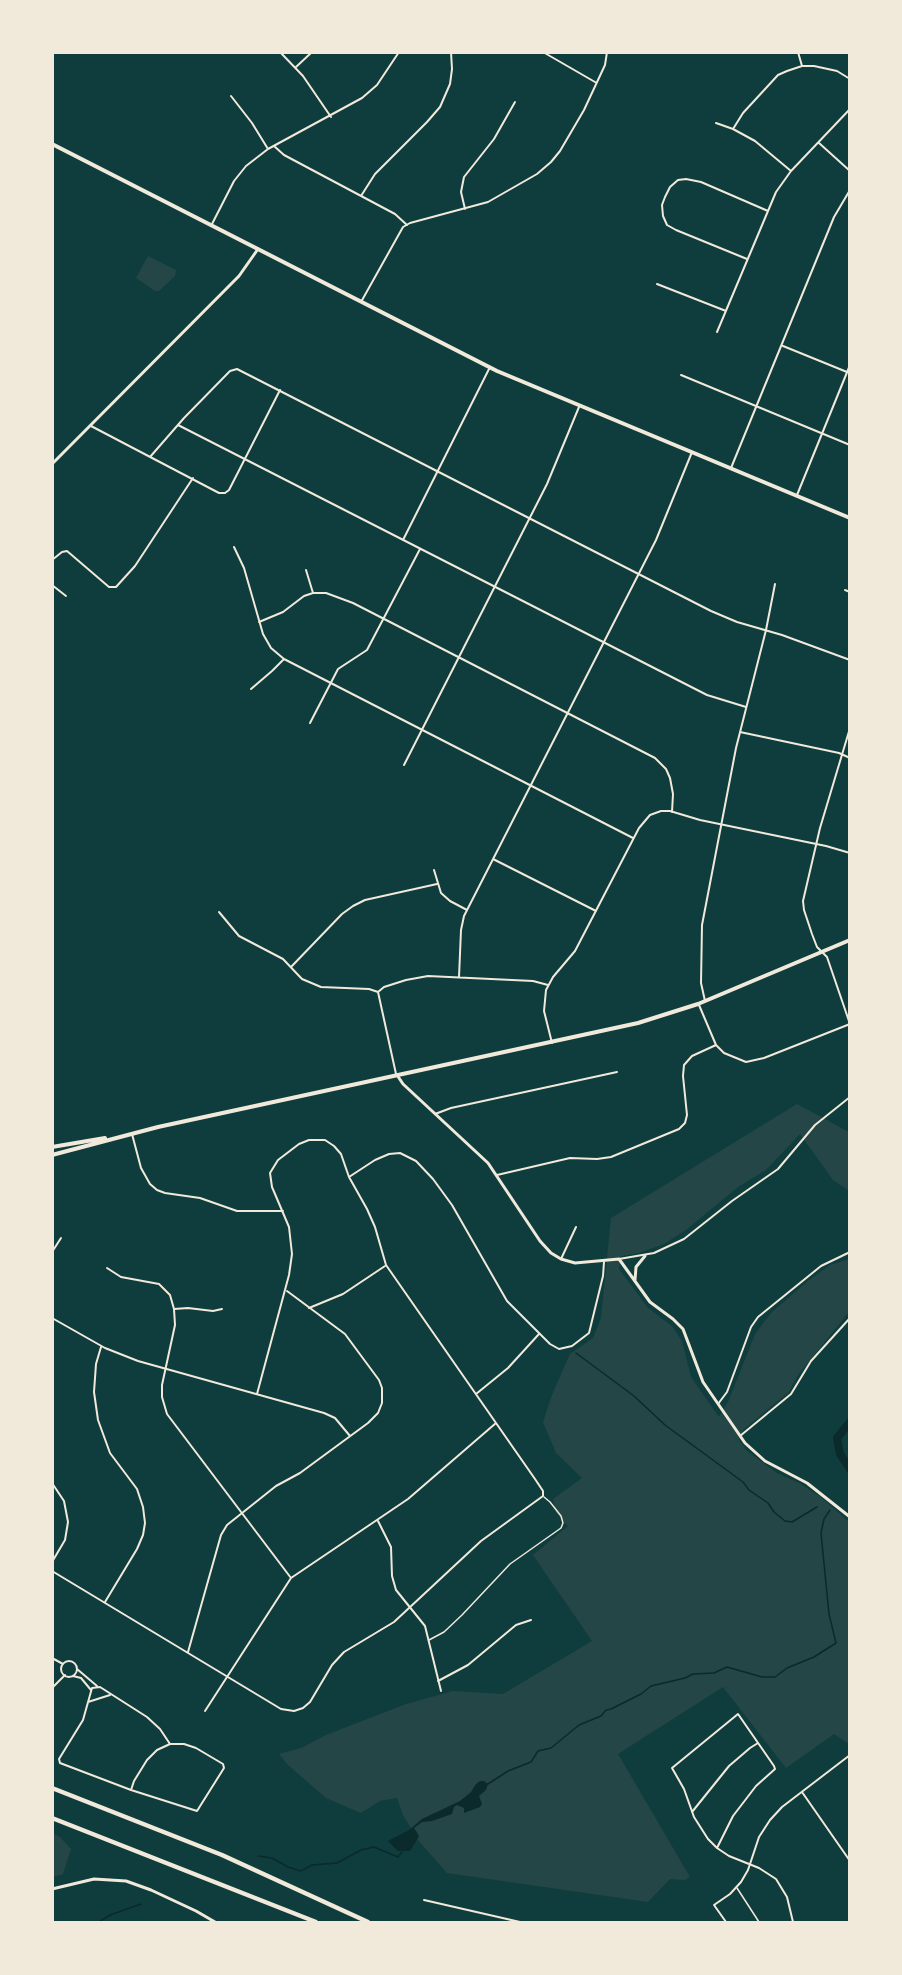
<!DOCTYPE html>
<html>
<head>
<meta charset="utf-8">
<style>
	body { margin:0 }
	#map { position:relative; width:902px; height:1975px; overflow:hidden; background:#0f3d3e; font-family:Jost,sans-serif }
	canvas { display:block }
	.frame { position:absolute; inset:0; border:54px solid #f1e9da; pointer-events:none }
</style>
</head>
<body>
<div id="map">
<canvas width="902" height="1975"></canvas>
<div class="frame"></div>
</div>
<script>
const ctx = document.querySelector('canvas').getContext('2d');
ctx.lineJoin = 'round';
function fillPath(path, color) { ctx.fillStyle = color; ctx.fill(path, 'evenodd'); }
const toPath = rows => new Path2D(rows.map(r => 'M' + r).join(''));
function trace(path, color, width, dash) { ctx.strokeStyle = color; ctx.lineWidth = width; ctx.lineCap = dash ? 'butt' : 'round'; ctx.setLineDash(dash || []); ctx.stroke(path); }
const green = toPath([
	[148,256,176,270,175,276,159,291,155,291,136,278],
	[797,1104,849,1132,849,1191,833,1180,800,1134,766,1170,738,1187,686,1230,664,1244,639,1253,621,1256,619,1269,648,1308,672,1326,682,1341,691,1377,719,1417,729,1400,755,1334,771,1313,808,1281,830,1265,849,1259,849,1312,798,1375,789,1392,743,1430,739,1440,747,1451,777,1473,799,1483,821,1497,849,1522,849,1744,834,1734,786,1768,723,1687,618,1754,690,1877,685,1880,670,1879,648,1902,447,1873,418,1840,403,1815,397,1798,380,1801,361,1813,326,1798,288,1765,279,1754,301,1748,326,1735,406,1704,453,1691,503,1694,592,1641,533,1555,568,1526,556,1513,553,1499,582,1478,556,1453,543,1422,552,1395,570,1354,593,1338,601,1318,611,1218],
	[53,1833,60,1837,71,1849,63,1874,53,1877]
]);
const water = toPath([
	[480,1781,484,1781,488,1784,486,1790,479,1796,482,1804,480,1807,464,1813,464,1808,457,1805,454,1807,452,1814,432,1821,422,1822,414,1828,419,1836,410,1851,398,1851,388,1841,409,1830,422,1819,460,1801,471,1792,476,1784]
]);
const stream = toPath([
	[576,1353,634,1396,665,1425,743,1482,749,1490,768,1503,774,1512,785,1521,792,1522,817,1507],
	[488,1784,508,1771,531,1762,538,1751,551,1748,579,1725,601,1716,606,1710,611,1709,641,1694,651,1686,685,1678,693,1674,714,1673,727,1667,762,1677,775,1677,787,1668,814,1657,836,1643,829,1614,821,1533,824,1519,830,1510],
	[258,1856,272,1858,288,1867,301,1871,312,1865,337,1863,361,1850,374,1847,398,1857,402,1852],
	[99,1922,110,1915,141,1904]
]);
const river = toPath([
	[850,1422,837,1438,840,1454,850,1469]
]);
const service = toPath([
	[429,1640,444,1632,462,1615,510,1564,561,1528,563,1523,561,1516,550,1502,544,1497],
	[737,1888,759,1922]
]);
const minor = toPath([
	[280,52,303,76,331,117],
	[543,52,595,82],
	[798,52,802,66],
	[296,67,312,52],
	[231,96,252,123,268,149],
	[716,123,733,129,755,141,791,171],
	[733,129,743,113,778,75,787,71,802,66,814,66,837,71,850,79],
	[819,143,850,171],
	[274,146,284,155,395,214,407,225],
	[361,196,375,174,427,122,440,107,450,84,452,69,451,52],
	[465,209,461,192,464,177,494,139,515,102],
	[212,224,234,181,246,166,268,149,362,98,377,85,399,52],
	[747,259,676,230,667,225,663,216,662,205,665,197,670,187,678,180,686,179,701,182,768,211],
	[657,284,726,311],
	[361,302,403,227,410,223,488,202,537,174,551,162,560,151,584,110,605,65,607,52],
	[717,332,776,192,791,171,850,109],
	[783,346,847,372],
	[681,375,850,445],
	[178,425,707,695,746,707],
	[91,426,219,493,225,493,229,490,280,390],
	[150,457,184,418,230,371,237,369,711,611,737,622,782,635,850,660],
	[731,468,834,217,850,190],
	[797,495,850,365],
	[403,540,489,369],
	[234,547,244,568,263,634,271,648,284,659,633,838],
	[52,560,62,552,67,551,109,587,116,587,135,566,193,478],
	[306,570,313,593],
	[52,585,66,596],
	[845,590,850,592],
	[259,622,283,612,304,596,313,593,326,593,353,603,655,758,666,769,670,778,673,794,672,812],
	[251,689,272,671,284,659],
	[310,723,338,669,367,650,420,549],
	[850,728,820,828,803,901,804,910,812,934,817,947,827,957,850,1024],
	[740,732,839,753,850,758],
	[404,765,547,484,579,407],
	[493,859,596,911],
	[434,870,441,893,450,901,467,910],
	[219,912,239,936,283,959,302,979,321,987,369,989,378,992,384,987,406,980,428,976,533,981,548,985],
	[291,967,342,914,353,906,365,900,437,884],
	[459,977,461,930,464,916,656,540,692,452],
	[378,992,396,1074],
	[705,1001,701,983,702,925,736,748,766,630,775,584],
	[699,1005,716,1045,724,1053,746,1062,764,1058,850,1024],
	[552,1043,544,1011,546,990,553,977,575,951,639,828,650,815,661,811,670,811,700,820,826,846,850,853],
	[435,1114,451,1108,617,1072],
	[132,1134,141,1168,150,1184,157,1190,165,1193,200,1198,237,1211,283,1211],
	[497,1175,570,1158,597,1159,611,1157,679,1129,685,1123,687,1115,683,1076,684,1065,692,1056,716,1045],
	[349,1177,375,1160,389,1154,400,1153,416,1161,433,1179,452,1205,507,1301,550,1344,559,1349,572,1346,589,1333,603,1276,604,1262],
	[52,1252,61,1238],
	[561,1259,576,1227],
	[619,1259,654,1253,684,1239,732,1201,778,1169,815,1125,850,1097],
	[107,1268,121,1277,159,1284,170,1295,174,1309,175,1325,162,1385,162,1397,167,1414,291,1578],
	[309,1308,343,1294,385,1266],
	[174,1309,188,1308,213,1311,222,1309],
	[52,1318,105,1348,138,1361,324,1413,335,1418,350,1436],
	[101,1347,96,1364,94,1392,98,1420,110,1453,137,1489,143,1507,145,1523,143,1535,137,1549,105,1602],
	[476,1394,508,1368,539,1334],
	[718,1404,727,1392,751,1327,758,1317,821,1266,850,1252],
	[740,1436,791,1394,811,1361,850,1318],
	[52,1483,64,1501,68,1522,65,1540,52,1562],
	[378,1521,391,1547,392,1576,396,1590,425,1626,441,1691],
	[52,1571,281,1709,294,1711,303,1708,310,1702,332,1665,344,1652,394,1622,481,1541,543,1496,543,1491,535,1479,386,1265,375,1227,367,1209,349,1177,341,1154,334,1146,325,1140,309,1140,299,1144,278,1160,270,1173,272,1187,289,1227,292,1254,289,1275,257,1394],
	[188,1652,221,1535,227,1525,276,1486,300,1473,368,1423,378,1413,382,1403,382,1388,379,1380,345,1334,287,1291],
	[52,1658,63,1664],
	'61 1669a8 8 0 1 1 16 0a8 8 0 1 1-16 0Z',
	[77,1669,97,1686],
	[73,1676,81,1678,91,1690],
	[438,1681,468,1665,516,1625,531,1620],
	[52,1688,65,1675],
	[88,1702,110,1695],
	[205,1711,291,1578,408,1499,496,1423],
	[131,1790,60,1763,59,1759,83,1720,92,1688,100,1687,147,1717,160,1729,170,1744,184,1744,196,1748,223,1764,224,1768,197,1811,131,1790,134,1781,147,1760,157,1750,170,1744],
	[802,1792,850,1861],
	[692,1812,729,1766,750,1748,758,1743],
	[717,1848,733,1816,756,1786,775,1769,774,1766,738,1714,672,1768,684,1789,694,1817,708,1839,717,1848,729,1856,759,1868,776,1879,787,1897,793,1922],
	[424,1900,520,1922],
	[726,1922,714,1905,730,1894,741,1882,748,1870,759,1837,770,1820,782,1807,850,1755]
]);
const tertiary = toPath([
	[52,464,239,276,258,249],
	[397,1075,403,1084,488,1163,540,1241,551,1253,561,1259,575,1263,619,1259,650,1302,673,1319,683,1329,703,1382,745,1443,765,1461,807,1483,850,1517],
	[635,1280,636,1267,645,1256],
	[52,1889,94,1879,126,1881,151,1890,196,1911,215,1922]
]);
const primary = toPath([
	[52,144,497,371,850,518],
	[52,1147,105,1138],
	[52,1155,158,1127,638,1023,698,1004,850,940]
]);
const motorway = toPath([
	[52,1788,222,1855,368,1922],
	[52,1818,316,1922]
]);
fillPath(green, '#244646');
fillPath(water, '#0a2a2b');
trace(stream, '#0a2a2b', 1.5);
trace(river, '#0a2a2b', 8);
trace(service, '#f1e9da', 1.5);
trace(minor, '#f1e9da', 2);
trace(tertiary, '#f1e9da', 3);
trace(primary, '#f1e9da', 4);
trace(motorway, '#f1e9da', 4.5);
</script>
</body>
</html>
